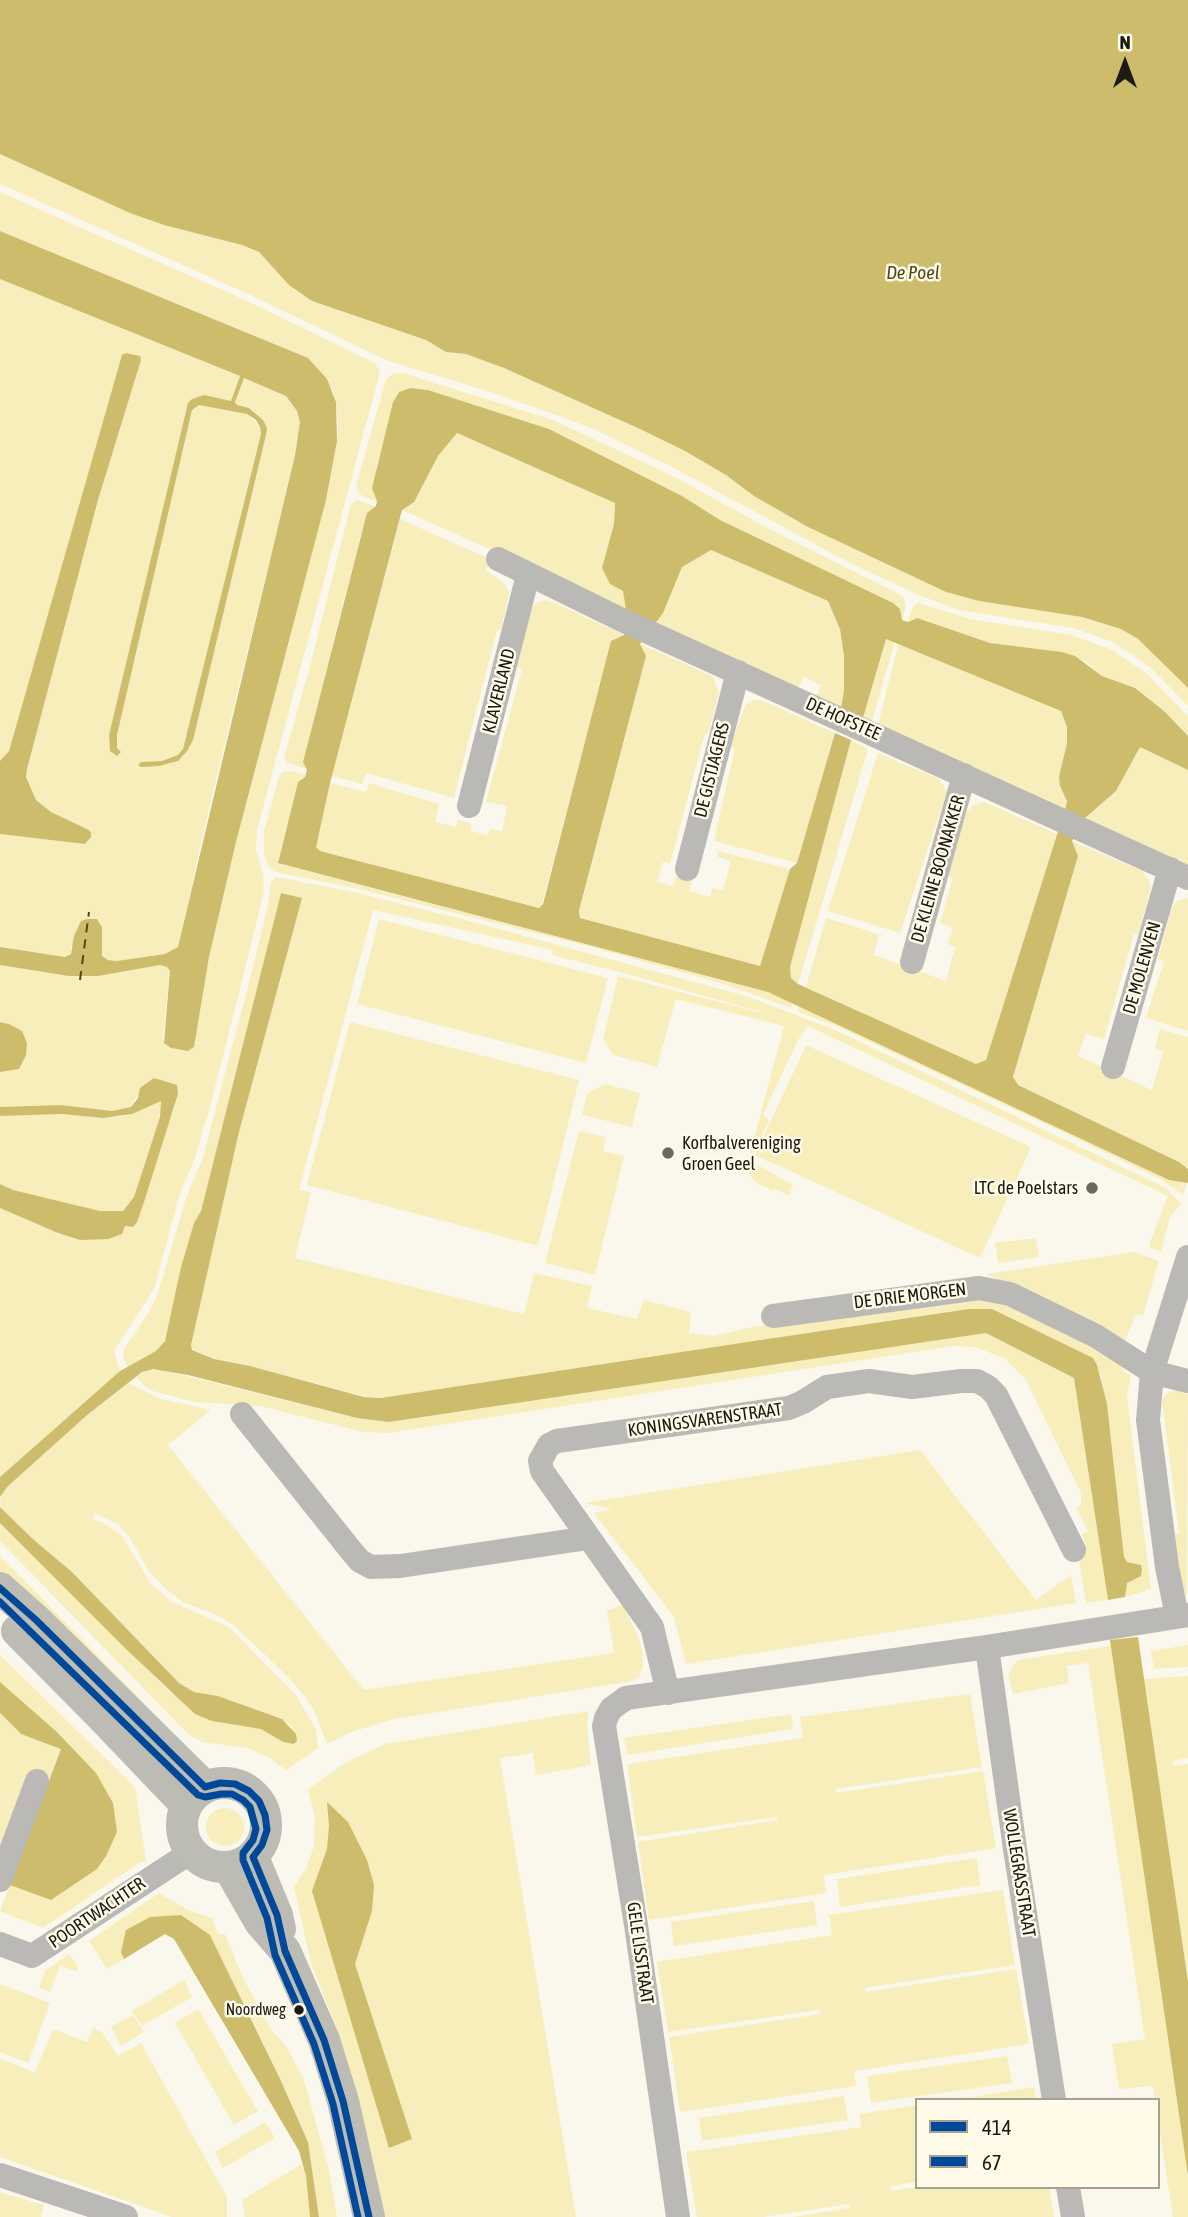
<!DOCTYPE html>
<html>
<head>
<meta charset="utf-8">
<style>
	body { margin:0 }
	#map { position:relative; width:1188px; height:2217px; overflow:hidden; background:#faf8ed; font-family:"Asap Condensed",sans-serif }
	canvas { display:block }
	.legend { position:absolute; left:915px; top:2098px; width:245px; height:91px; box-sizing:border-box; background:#fffbe8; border:2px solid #a4a192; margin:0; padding:9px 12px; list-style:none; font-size:21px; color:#1c1a12 }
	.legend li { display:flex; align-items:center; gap:14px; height:35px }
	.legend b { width:35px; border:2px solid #a4a192 }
	.north { position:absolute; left:1090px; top:28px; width:70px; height:70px; -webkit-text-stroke:5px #fffbe8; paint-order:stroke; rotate:0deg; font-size:19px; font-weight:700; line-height:28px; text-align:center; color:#1c1a12 }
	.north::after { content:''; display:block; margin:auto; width:24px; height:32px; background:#1c1a12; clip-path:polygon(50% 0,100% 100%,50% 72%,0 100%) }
</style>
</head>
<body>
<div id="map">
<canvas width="1188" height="2217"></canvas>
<ul class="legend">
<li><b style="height:9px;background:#004899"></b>414</li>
<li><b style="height:9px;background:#004899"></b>67</li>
</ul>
<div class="north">N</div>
</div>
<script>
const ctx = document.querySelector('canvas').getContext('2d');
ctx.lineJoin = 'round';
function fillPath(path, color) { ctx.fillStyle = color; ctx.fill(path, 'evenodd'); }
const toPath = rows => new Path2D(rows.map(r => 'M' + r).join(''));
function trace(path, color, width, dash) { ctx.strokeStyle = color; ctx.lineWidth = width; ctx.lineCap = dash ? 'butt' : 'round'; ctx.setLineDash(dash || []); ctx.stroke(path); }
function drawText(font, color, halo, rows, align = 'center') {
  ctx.font = font + ' "Asap Condensed",sans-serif'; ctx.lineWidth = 5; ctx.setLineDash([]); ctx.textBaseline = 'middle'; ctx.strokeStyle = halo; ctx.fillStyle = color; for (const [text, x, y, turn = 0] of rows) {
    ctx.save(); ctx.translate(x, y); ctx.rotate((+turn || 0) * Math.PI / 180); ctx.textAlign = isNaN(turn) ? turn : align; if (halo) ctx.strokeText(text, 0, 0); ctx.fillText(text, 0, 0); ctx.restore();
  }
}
const green = toPath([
	[0,154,130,213,164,225,242,245,259,252,289,285,312,301,426,340,446,352,466,354,504,368,640,429,685,451,726,475,754,496,808,527,946,592,979,601,1082,617,1121,629,1138,639,1188,688,1188,706,1150,667,1113,642,1073,628,959,610,921,596,848,562,674,468,589,427,494,393,388,361,246,293,0,184],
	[0,192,243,299,375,363,380,372,257,830,256,850,263,874,264,891,242,981,210,1107,195,1158,180,1193,154,1289,114,1351,120,1371,0,1477,0,1208,58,1233,80,1240,125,1226,176,1105,145,1084,130,1107,112,1111,61,1105,0,1107,0,1072,19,1069,9,1024,0,1022,0,965,82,977,160,965,167,967,170,971,163,1039,171,1048,188,1051,194,1047,209,957,236,842,326,500,337,441,338,421,336,402,333,390,308,358,0,231],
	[0,279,240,376,231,401,204,395,192,399,109,735,117,749,117,735,192,410,199,405,226,408,247,414,260,427,261,434,253,473,183,749,178,755,162,761,141,762,170,764,193,740,266,435,257,414,250,408,237,405,235,401,244,377,286,396,297,411,300,422,295,455,204,829,180,939,178,947,165,954,117,961,108,960,102,956,102,927,96,919,71,948,71,954,65,957,0,947,0,834,85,844,87,829,51,812,36,800,26,777,27,769,98,500,141,360,9,751,0,761],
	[403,373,553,420,671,475,777,533,903,596,906,606,902,620,900,609,896,605,720,520,682,496,549,429,428,390,419,388,399,392,396,395,376,468,377,502,359,494,356,486,386,379,393,374],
	[457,433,615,503,614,524,602,568,610,584,623,591,626,610,402,510,414,501,438,456],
	[357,500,376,507,367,513,339,618,303,762,307,769,288,763,284,758,310,666,351,504],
	[400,519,490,559,486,570,505,584,509,593,501,630,497,630,454,798,366,773,362,784,332,776],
	[711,550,828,601,840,629,844,657,844,691,841,708,816,697,821,685,804,677,798,688,657,623,682,566],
	[544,600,553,602,624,635,611,642,541,907,526,906,320,851,316,847,316,841,330,783,366,792,369,783,439,804,435,822,456,827,458,820,472,824,470,831,488,835,490,829,502,831,507,806,486,802,522,669,517,667,530,611,536,603],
	[919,603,970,619,1071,635,1110,649,1145,672,1188,716,1188,736,1135,688,1102,676,1086,662,1062,652,990,643,915,618,907,622,914,606],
	[886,639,895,641,872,721,863,718],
	[899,642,1061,711,1067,727,1067,743,1059,777,1067,801,1065,811,878,725],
	[640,644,712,676,719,692,708,734,705,733,670,864,663,862,657,882,673,886,676,877,692,880,689,891,710,897,712,888,723,891,731,861,717,857,718,851,790,869,760,966,583,920,579,914,646,656],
	[753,700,761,700,835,733,797,863,714,841,735,748,730,747,746,704],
	[851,740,868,749,798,984,791,978,790,967],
	[1140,747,1188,770,1188,868,1084,820,1116,791],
	[878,753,939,779,947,791,900,933,828,911],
	[291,771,306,775,298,782,278,860,280,864,768,992,793,1002,791,1008,724,984,591,947,355,888,275,872,269,868,264,855,264,831,279,776,283,772],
	[984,802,1057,834,986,1060,976,1065,806,987,826,918,879,934,874,955,946,981,955,947,948,944,953,928,940,923,953,878,948,876,966,812,974,805],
	[1072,841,1142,871,1149,880,1151,888,1138,935,1134,934,1104,1039,1086,1034,1078,1056,1152,1090,1163,1051,1155,1048,1160,1029,1188,1037,1188,1169,1179,1162,1018,1085,1014,1081,1014,1073,1078,856],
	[276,877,353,892,462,919,746,996,835,1030,1166,1188,1181,1204,1170,1217,1161,1251,1150,1248,1150,1242,1168,1196,808,1026,798,1040,763,1115,769,1120,750,1161,793,1185,789,1195,775,1189,773,1191,757,1183,750,1176,747,1165,784,1026,676,999,657,1067,613,1055,603,1039,618,976,786,1019,631,975,552,955,553,950,373,910,299,1190,311,1192,295,1258,524,1314,534,1273,592,1286,587,1308,637,1319,644,1300,691,1312,689,1333,712,1336,753,1327,976,1298,1014,1306,1124,1363,1123,1371,1131,1375,1127,1396,1151,1589,1125,1597,1125,1586,1128,1581,1142,1574,1141,1565,1127,1562,1124,1557,1101,1375,992,1309,969,1309,747,1342,381,1398,364,1396,250,1366,214,1359,192,1349,191,1345,239,1132,302,898,281,893,201,1211,194,1223,181,1267,165,1341,157,1351,127,1367,123,1358,124,1349,149,1312,158,1293,187,1195,202,1160,249,983,268,904,271,882],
	[1188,898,1188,1031,1146,1018,1164,961,1158,959,1172,908,1177,901],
	[379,919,608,978,586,1063,357,1004],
	[799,1005,1169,1180,1187,1183,1183,1195,1162,1180,1071,1136,836,1026,798,1012],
	[350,1022,579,1080,538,1246,307,1185],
	[806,1045,1031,1147,980,1258,755,1155],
	[605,1084,640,1093,632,1127,582,1115,587,1094],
	[161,1100,160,1117,134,1197,122,1212,100,1211,13,1190,0,1184,0,1116,62,1114,103,1118,126,1116],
	[579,1131,606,1137,603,1151,624,1156,595,1275,545,1263],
	[1036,1238,1039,1257,998,1263,995,1243],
	[1134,1252,1159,1261,1143,1316,1137,1314,1124,1342,987,1274],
	[986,1333,1074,1378,1108,1600,1086,1603,1078,1554,1086,1544,1082,1534,1088,1531,1076,1508,1081,1505,1081,1493,1026,1380,1004,1358,975,1347,954,1346,388,1433,363,1432,260,1406,195,1402,153,1391,145,1386,136,1377,147,1370,158,1369,357,1418,389,1422],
	[128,1383,161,1399,211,1410,168,1445,364,1690,614,1653,607,1611,623,1605,638,1636,643,1653,643,1667,639,1677,633,1681,394,1719,351,1732,327,1744,315,1713,306,1698,288,1677,235,1626,219,1616,183,1602,166,1589,149,1571,128,1535,118,1524,95,1513,93,1519,104,1523,122,1536,151,1584,172,1602,229,1627,295,1694,316,1729,318,1748,286,1770,268,1757,248,1748,202,1742,188,1734,0,1541,0,1523,171,1693,261,1729,283,1742,294,1744,297,1741,291,1726,282,1719,218,1696,194,1692,179,1683,71,1571,35,1541,0,1507,1,1494,7,1487,53,1443],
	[1180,1389,1188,1390,1187,1595,1181,1590,1173,1535,1179,1533,1162,1400,1166,1394],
	[920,1450,1036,1600,1071,1575,1076,1603,686,1664,674,1617,594,1513,612,1509,584,1503],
	[0,1556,31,1587,173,1733,0,1576],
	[1188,1645,1188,1667,1154,1669,1151,1651],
	[1111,1646,1188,2176,1188,2217,1173,2217,1158,2119,1158,2100,1155,2100,1153,2086,1119,2089,1112,2044,1145,2039,1088,1663,1067,1666,1069,1683,1013,1694,1008,1674,1017,1660],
	[0,1655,135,1787,146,1861,139,1863,43,1928,0,1911,10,1885,113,1803,96,1773,57,1732,0,1682],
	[1188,1676,1188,1758,1173,1761,1174,1766,1188,1764,1188,1982,1144,1679],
	[970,1694,982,1767,836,1789,836,1793,983,1771,996,1848,824,1875,826,1893,649,1920,638,1842,778,1820,777,1817,637,1837,627,1764,803,1738,800,1717],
	[589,1711,587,1725,591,1765,536,1775,533,1753,500,1758,576,2217,385,2217,353,2079,334,2021,311,1964,294,1886,306,1869,314,1846,315,1818,308,1789,345,1763,385,1744],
	[0,1713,21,1734,61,1748,49,1782,31,1775,0,1856],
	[791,1714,793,1729,628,1755,624,1738],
	'206 1827a19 19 0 1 1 38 0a19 19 0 1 1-38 0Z',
	[977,1858,980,1885,840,1907,837,1879],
	[1003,1890,1015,1965,865,1988,865,1992,1016,1969,1029,2044,854,2071,856,2086,680,2112,669,2037,820,2014,819,2010,668,2032,657,1962,832,1935,829,1915],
	[159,1893,190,1911,212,1918,218,1934,225,1934,243,1978,272,2031,284,2043,303,2077,329,2170,337,2217,319,2217,308,2142,281,2081,210,1935,181,1915,121,1951,124,1959,107,1969,89,1941],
	[814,1901,817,1925,674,1946,671,1922],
	[69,1954,78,1967,77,1971,60,1966,50,1992,39,1988,45,1971],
	[184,1980,192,1997,142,2026,132,2011],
	[0,1984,50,2003,28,2063,0,2052],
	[198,2009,258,2111,234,2125,175,2023],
	[133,2015,144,2032,121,2046,111,2027],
	[93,2028,102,2032,118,2056,141,2043,227,2197,227,2217,172,2217,0,2157,0,2059,35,2072,53,2029,87,2042],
	[1007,2056,1012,2083,871,2103,867,2076],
	[1034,2087,1036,2100,954,2100],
	[844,2096,848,2120,702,2141,699,2118],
	[917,2105,917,2182,891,2186,891,2191,917,2187,1049,2187,1054,2217,794,2217,850,2208,849,2204,763,2217,697,2217,686,2152,861,2127,860,2114],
	[265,2122,275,2138,223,2168,215,2152],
	[302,2164,306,2176,310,2217,245,2217,242,2200],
	[0,2192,44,2205,41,2217,0,2217]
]);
const water = toPath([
	[0,0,1188,0,1188,688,1138,639,1121,629,1082,617,979,601,946,592,808,527,754,496,726,475,685,451,640,429,504,368,466,354,446,352,426,340,312,301,289,285,259,252,242,245,164,225,130,213,0,154],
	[0,231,308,358,327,379,336,402,337,441,326,500,236,842,209,957,194,1047,188,1051,171,1048,164,1043,170,971,167,967,160,965,98,976,69,976,0,965,0,947,65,957,71,954,74,936,81,921,87,919,97,919,102,927,102,956,108,960,117,961,165,954,178,947,295,455,300,422,297,411,286,396,244,378,235,402,237,405,249,408,263,420,267,428,266,435,193,740,187,751,178,761,159,766,141,767,138,765,141,762,162,761,178,755,183,749,261,434,260,427,256,420,247,414,199,405,192,410,117,735,117,748,121,752,117,756,110,751,109,735,188,403,192,399,204,395,231,401,240,376,0,279],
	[126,353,140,356,141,360,98,500,27,769,26,777,36,800,51,812,87,829,91,832,91,837,85,844,0,834,0,761,9,751,122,355],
	[411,388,428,390,549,429,682,496,720,520,893,603,900,609,902,620,908,622,917,618,990,643,1062,652,1075,656,1102,676,1135,688,1164,711,1188,736,1188,770,1140,747,1116,791,1084,819,1072,841,1078,856,1013,1077,1018,1085,1179,1162,1188,1169,1188,1183,1169,1180,768,992,278,863,298,782,305,777,307,770,303,762,367,513,376,506,377,501,372,488,393,402,399,392],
	[457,433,615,503,614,524,602,568,610,584,623,591,626,610,624,635,611,641,543,904,539,908,320,851,316,847,330,783,402,510,414,502,438,456],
	[711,550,828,601,840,629,844,656,844,691,841,708,863,718,886,639,1061,711,1067,727,1067,743,1059,777,1060,786,1067,801,1066,806,986,1060,976,1064,798,984,791,978,790,967,851,740,835,733,797,863,790,869,760,966,580,918,579,911,646,656,640,644,663,613,682,567],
	[281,893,302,898,239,1132,191,1345,192,1350,214,1359,250,1366,364,1397,381,1398,747,1342,969,1309,992,1309,1093,1358,1097,1365,1107,1404,1124,1557,1127,1562,1141,1565,1142,1570,1141,1576,1127,1583,1125,1597,1108,1600,1074,1378,986,1333,389,1422,357,1418,188,1375,153,1369,142,1372,86,1416,7,1487,0,1497,0,1477,120,1371,156,1351,165,1341,181,1267,194,1223,201,1211],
	[0,1022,9,1024,22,1031,27,1043,26,1055,19,1069,0,1072],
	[154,1078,177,1085,178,1094,144,1202,137,1222,133,1227,125,1226,122,1234,108,1239,80,1240,58,1233,0,1208,0,1184,13,1190,100,1211,123,1211,134,1197,160,1117,161,1101,132,1114,103,1118,62,1114,0,1116,0,1107,61,1105,112,1111,131,1107,138,1098,140,1088],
	[0,1507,35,1541,71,1571,179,1683,194,1692,218,1696,282,1719,296,1734,297,1741,294,1744,283,1742,261,1729,212,1721,195,1714,127,1650,0,1523],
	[1138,1637,1188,1982,1188,2176,1110,1640],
	[0,1682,57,1732,96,1773,113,1803,117,1832,106,1856,97,1869,51,1900,10,1885,61,1749,21,1734,0,1713],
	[327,1802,348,1822,367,1860,374,1885,372,1911,355,1964,412,2139,389,2148,312,1891,327,1849,329,1826],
	[181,1915,210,1935,281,2081,308,2142,319,2217,310,2217,306,2176,299,2151,174,1939,165,1934,124,1959,121,1952,126,1930,150,1917]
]);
const ferry = toPath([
	[80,980,89,912]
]);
const minor = toPath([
	[498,559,622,620,1188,878],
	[469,806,528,575],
	[687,869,738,672],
	[912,962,964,775],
	[1113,1067,1170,869],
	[773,1316,979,1288,1010,1294,1096,1336,1152,1372,1188,1381],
	[242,1414,353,1553,360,1561,371,1567,400,1566,588,1538],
	[1177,1616,1167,1567,1148,1420,1152,1372,1188,1257],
	[987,1647,1015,1849,1054,2100],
	[668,1693,652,1627,542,1471,540,1461,549,1445,557,1441,789,1408,803,1402,827,1387,869,1381,912,1387,961,1381,977,1381,988,1387,996,1395,1074,1550],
	[0,1880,37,1781],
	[0,1944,32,1956,191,1852],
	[0,2175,126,2217],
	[1068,2187,1073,2217],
	[678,2217,636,1925,604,1726,606,1718,611,1709,626,1698,987,1647,1188,1615]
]);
const major = toPath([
	[0,1588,36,1620,205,1787],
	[17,1631,105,1720,186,1805],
	'182 1825a42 42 0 1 1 84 0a42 42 0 1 1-84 0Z',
	[253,1857,277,1915,280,1929],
	[229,1868,260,1922,285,1951,324,2040,343,2101,369,2217]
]);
const bus1 = toPath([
	[0,1588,36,1620,205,1787,220,1783,235,1784,249,1791,259,1801,265,1815,267,1830,262,1845,253,1857,277,1915,285,1951,324,2040,343,2101,369,2217]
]);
const bus2 = toPath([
	[0,1602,198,1795,205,1797,221,1794,232,1794,243,1800,250,1807,256,1829,253,1840,243,1853,243,1860,267,1918,275,1955,314,2044,333,2104,358,2217]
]);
const markers = [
	[668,1153,7,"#6a685f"],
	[1092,1188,7,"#6a685f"],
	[299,2010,6,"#1c1a12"]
];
const busNames = [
	["Noordweg",286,2010]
];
const streetNames = [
	["KLAVERLAND",499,691,-76],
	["DE HOFSTEE",843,719,24],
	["DE GISTJAGERS",712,770,-76],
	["DE KLEINE BOONAKKER",938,869,-74],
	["DE MOLENVEN",1142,968,-74],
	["DE DRIE MORGEN",910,1296,-7],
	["KONINGSVARENSTRAAT",705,1420,-8],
	["WOLLEGRASSTRAAT",1019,1873,81],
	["POORTWACHTER",97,1913,-34],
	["GELE LISSTRAAT",640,1953,82]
];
const poiNames = [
	["Korfbalvereniging",682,1143],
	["Groen Geel",682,1164],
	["LTC de Poelstars",1078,1188,"right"]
];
const waterNames = [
	["De Poel",913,273]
];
fillPath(green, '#f8eebb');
fillPath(water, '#ccbc6c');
trace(ferry, '#50471b', 2, [9, 7]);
trace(minor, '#bab9b5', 24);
trace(major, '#bdbcb4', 32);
trace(bus1, '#004899', 7);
trace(bus2, '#004899', 7);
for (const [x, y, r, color] of markers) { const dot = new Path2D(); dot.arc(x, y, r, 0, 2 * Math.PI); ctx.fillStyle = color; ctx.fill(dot); trace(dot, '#fffbe8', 2.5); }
drawText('16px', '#1c1a12', '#fffbe8', busNames, 'right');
drawText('18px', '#1c1a12', '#fffbe8', streetNames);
drawText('18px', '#1c1a12', '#fffbe8', poiNames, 'left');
drawText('italic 19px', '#50471b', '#fffbe8', waterNames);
</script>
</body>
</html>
